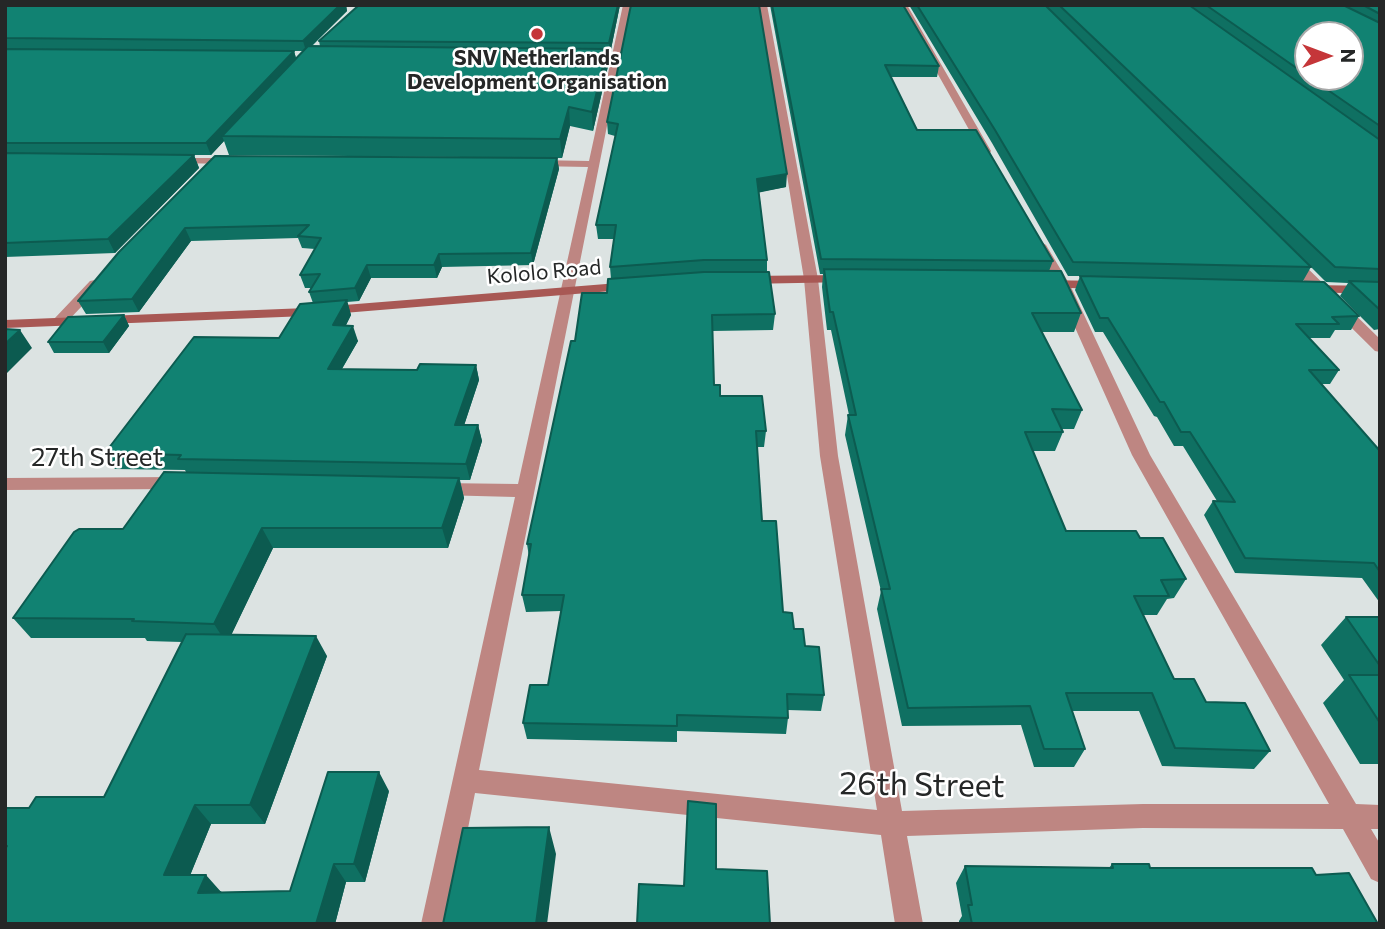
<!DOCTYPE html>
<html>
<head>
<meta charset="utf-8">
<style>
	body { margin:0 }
	#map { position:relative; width:1385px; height:929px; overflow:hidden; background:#dce3e2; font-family:Commissioner,sans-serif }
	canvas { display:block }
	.frame { position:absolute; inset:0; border:7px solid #252727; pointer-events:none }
	.north { position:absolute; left:1294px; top:21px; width:70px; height:70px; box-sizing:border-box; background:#fff; border:2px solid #a8a9a9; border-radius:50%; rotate:90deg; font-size:19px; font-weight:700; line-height:28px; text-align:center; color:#252727 }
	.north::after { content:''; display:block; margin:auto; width:24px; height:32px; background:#c53639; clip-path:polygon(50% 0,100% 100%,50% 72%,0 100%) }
</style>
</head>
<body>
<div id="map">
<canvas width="1385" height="929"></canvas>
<div class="frame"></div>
<div class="north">N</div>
</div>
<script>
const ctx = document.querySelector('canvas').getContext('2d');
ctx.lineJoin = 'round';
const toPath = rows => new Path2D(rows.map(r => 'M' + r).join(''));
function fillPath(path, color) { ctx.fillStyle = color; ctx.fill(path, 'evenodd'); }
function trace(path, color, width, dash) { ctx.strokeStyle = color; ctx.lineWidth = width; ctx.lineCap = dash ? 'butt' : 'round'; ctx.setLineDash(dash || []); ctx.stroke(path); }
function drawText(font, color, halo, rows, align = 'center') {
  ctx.font = font + ' Commissioner,sans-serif'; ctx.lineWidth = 5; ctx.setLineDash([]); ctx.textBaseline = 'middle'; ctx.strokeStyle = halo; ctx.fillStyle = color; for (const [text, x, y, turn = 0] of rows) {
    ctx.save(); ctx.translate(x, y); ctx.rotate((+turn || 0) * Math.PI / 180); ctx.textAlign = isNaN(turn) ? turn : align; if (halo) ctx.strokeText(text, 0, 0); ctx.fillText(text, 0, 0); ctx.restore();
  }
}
const street = toPath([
	[623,5,631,5,479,770,877,810,820,456,804,279,759,5,767,5,818,279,838,456,902,811,1143,804,1329,804,1132,455,1056,285,1034,245,1040,241,1046,245,1070,285,1150,455,1356,804,1380,805,1380,829,1371,829,1380,844,1380,883,1371,879,1343,829,1143,828,907,836,923,924,895,924,881,835,475,793,449,924,421,924,515,497,439,495,433,493,430,489,433,485,439,483,518,484,588,167,534,166,529,163,534,160,589,161,623,5],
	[899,5,907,5,991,151,990,153,981,151,899,5],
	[169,158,233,158,238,161,233,164,173,163,168,160,169,158],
	[1290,255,1295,256,1380,339,1380,352,1375,351,1285,262,1284,259,1290,255],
	[95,280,100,281,100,287,64,325,54,325,52,322,54,319,90,281,95,280],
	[180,477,186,479,189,483,186,487,180,489,5,490,5,478,180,477]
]);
const secondary = toPath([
	[844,275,849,276,849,282,746,284,739,280,746,276,844,275],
	[1044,280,1100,281,1107,285,1100,289,1039,287,1039,281,1044,280],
	[631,282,638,286,636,289,307,316,5,328,5,320,307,308,631,282],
	[1310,285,1380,286,1380,294,1305,292,1305,286,1310,285]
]);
const wall = toPath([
	[5,5,346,5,347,11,312,46,320,46,319,41,620,5,610,54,607,54,608,66,593,131,570,126,562,158,557,158,559,169,533,265,442,267,437,278,371,278,359,301,347,302,351,315,346,325,358,341,342,369,417,370,476,365,479,380,464,425,478,425,482,441,470,480,460,480,464,498,448,548,273,548,231,635,327,656,265,824,211,824,190,875,222,892,290,891,389,791,365,882,346,882,335,924,5,924,5,808,29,808,104,797,182,642,147,641,145,638,31,638,13,618,123,529,186,472,185,470,115,469,105,453,279,338,313,303,309,292,311,288,305,288,300,275,315,249,302,248,298,238,191,241,139,312,86,314,78,301,215,156,467,157,229,155,224,141,211,155,194,155,199,168,115,253,5,257],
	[294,51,303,51,296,58],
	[631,5,786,187,759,192,767,260,767,272,775,314,773,330,712,331,714,385,720,396,766,431,764,447,757,447,762,521,783,612,805,646,824,695,821,711,788,710,788,718,786,734,677,731,677,742,527,739,523,723,548,685,561,611,526,612,522,595,529,557,527,544,575,341,607,293,611,279,610,267,614,239,598,239,596,225,615,136,608,134,607,122],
	[770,5,903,5,939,66,937,77,891,77,917,130,1053,261,1049,271,1081,313,1074,332,1042,332,1082,410,1074,429,1061,429,1063,432,1055,451,1033,451,1066,531,1140,538,1186,579,1174,598,1167,599,1157,615,1143,615,1174,679,1206,702,1270,751,1254,769,1162,766,1139,711,1072,711,1085,749,1074,767,1034,767,1021,725,902,726,877,609,881,591,845,435,848,415,849,415,831,330,827,330,822,287,823,274,820,274],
	[909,5,1380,5,1380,329,1374,330,1340,296,1348,283,1326,282,1311,267,1303,281,1359,316,1351,330,1335,330,1330,338,1309,338,1339,370,1330,384,1321,384,1380,451,1380,603,1362,578,1235,573,1204,515,1213,501,1217,501,1183,446,1174,446,1157,417,1154,416,1103,332,1095,332,1075,290,1080,276,1068,276,992,143],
	[1308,35,1350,77,1308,77],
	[124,315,129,326,109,353,54,353,48,342],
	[1346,617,1380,617,1380,764,1360,764,1323,703,1344,680,1321,645],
	[1112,864,1150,868,1316,875,1378,924,959,924,959,921,962,916,956,883,965,866,1109,868]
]);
const shadedWall = toPath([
	[340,5,346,5,347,11,306,51,303,41],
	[618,5,620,5,610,54,609,43],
	[607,49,608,66,593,131,592,112],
	[294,51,297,62,222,136,224,141,211,155,206,143],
	[569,107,570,126,562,158,560,139],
	[194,155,199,168,115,253,108,239],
	[557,158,559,169,533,265,531,253],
	[787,174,786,187,757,193,757,179],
	[185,228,191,241,139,312,132,299],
	[439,254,442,267,437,278,434,265],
	[367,265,371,278,359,301,355,288],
	[347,300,351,315,338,341,333,325],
	[124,315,129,326,109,353,103,342],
	[353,326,358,341,333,384,328,369],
	[20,330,32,348,5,375,5,344],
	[476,365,479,380,459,441,455,425],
	[478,425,482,441,470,480,466,464],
	[459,478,464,498,448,548,442,528],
	[262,528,273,548,227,644,214,624],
	[316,636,327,656,265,824,250,805],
	[379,772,389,791,365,882,354,864],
	[195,805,211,824,183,893,164,875],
	[549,827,556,854,547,924,536,924],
	[334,864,346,882,335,924,316,924],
	[206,875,222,893,198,893]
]);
const building = toPath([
	[5,5,340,5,303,41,5,38,5,5],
	[359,5,618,5,609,43,319,41,359,5],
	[631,5,759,5,787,174,757,179,767,260,704,260,610,267,616,225,596,225,618,124,607,122,631,5],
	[772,5,903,5,939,66,885,65,917,130,976,130,1053,261,821,259,772,5],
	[917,5,1045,5,1311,267,1073,262,995,130,917,5],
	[1059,5,1189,5,1380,140,1380,269,1335,267,1059,5],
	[1206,5,1343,5,1380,23,1380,126,1309,77,1350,77,1350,35,1308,35,1308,76,1206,5],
	[1363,5,1380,5,1380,14,1363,5],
	[308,46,607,49,592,112,569,107,560,139,222,136,308,46],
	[5,49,294,51,206,143,5,143,5,49],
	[5,153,194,155,108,239,5,243,5,153],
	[215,156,557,158,531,253,439,254,434,265,367,265,355,288,309,292,320,274,300,275,321,238,298,236,309,225,185,228,132,299,78,301,119,252,215,156],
	[824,269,1061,271,1081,313,1032,313,1082,410,1052,409,1063,432,1025,432,1066,531,1136,531,1140,538,1163,538,1186,579,1161,580,1169,596,1134,596,1174,679,1194,679,1206,702,1245,703,1270,751,1175,748,1152,693,1066,693,1085,749,1044,749,1030,706,908,708,881,589,890,589,848,415,856,415,833,312,830,312,824,269],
	[704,272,769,272,775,314,712,315,714,385,720,385,720,396,762,396,766,431,756,431,762,521,776,521,783,612,792,613,794,629,803,629,805,646,819,647,824,695,787,694,788,718,677,715,677,726,523,723,530,685,548,685,564,595,522,595,531,544,527,544,571,341,575,341,582,293,607,293,608,279,704,272],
	[1080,276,1324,282,1359,316,1332,317,1339,324,1296,324,1339,370,1309,370,1380,451,1380,572,1374,563,1245,558,1213,501,1235,502,1190,432,1181,432,1164,402,1160,402,1108,318,1100,318,1080,276],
	[1349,281,1380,282,1380,310,1349,281],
	[347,300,333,325,353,326,328,369,417,370,420,364,476,365,455,425,478,425,466,464,178,459,181,455,105,453,194,337,279,338,300,304,347,300],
	[124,315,103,342,48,342,68,317,124,315],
	[5,329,20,330,5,344,5,329],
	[164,472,459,478,442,528,262,528,214,624,132,621,134,619,13,618,74,532,79,529,123,529,164,472],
	[1346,617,1380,617,1380,666,1346,617],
	[186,634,316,636,250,805,195,805,164,875,206,875,198,893,290,891,328,772,379,772,354,864,334,864,316,924,5,924,5,849,7,846,5,846,5,808,29,808,36,797,104,797,186,634],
	[1349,675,1380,675,1380,723,1349,675],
	[688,801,716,804,716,869,767,871,770,924,637,924,639,884,684,886,688,801],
	[549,827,536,924,443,924,463,828,549,827],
	[1112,864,1149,864,1150,868,1312,868,1316,875,1349,873,1378,924,972,924,968,905,972,905,965,866,1113,868,1112,864]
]);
const markers = [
	[537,34,7,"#c53639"]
];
const farPoinames = [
	["SNV Netherlands",537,58],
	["Development Organisation",537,82]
];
const farStreetnames = [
	["Kololo Road",544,272,-5]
];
const streetNames = [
	["27th Street",97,457]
];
const nearStreetnames = [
	["26th Street",922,785,1]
];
fillPath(street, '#be8682');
fillPath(secondary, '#a85854');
fillPath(wall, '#0f7062');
fillPath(shadedWall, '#0c5b50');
fillPath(building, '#118272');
trace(building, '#0c5b50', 2);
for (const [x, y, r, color] of markers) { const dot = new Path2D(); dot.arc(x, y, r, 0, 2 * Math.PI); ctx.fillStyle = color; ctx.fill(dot); trace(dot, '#fff', 2.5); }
drawText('bold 21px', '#252727', '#fff', farPoinames);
drawText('21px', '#252727', '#fff', farStreetnames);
drawText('26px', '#252727', '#fff', streetNames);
drawText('32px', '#252727', '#fff', nearStreetnames);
</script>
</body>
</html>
